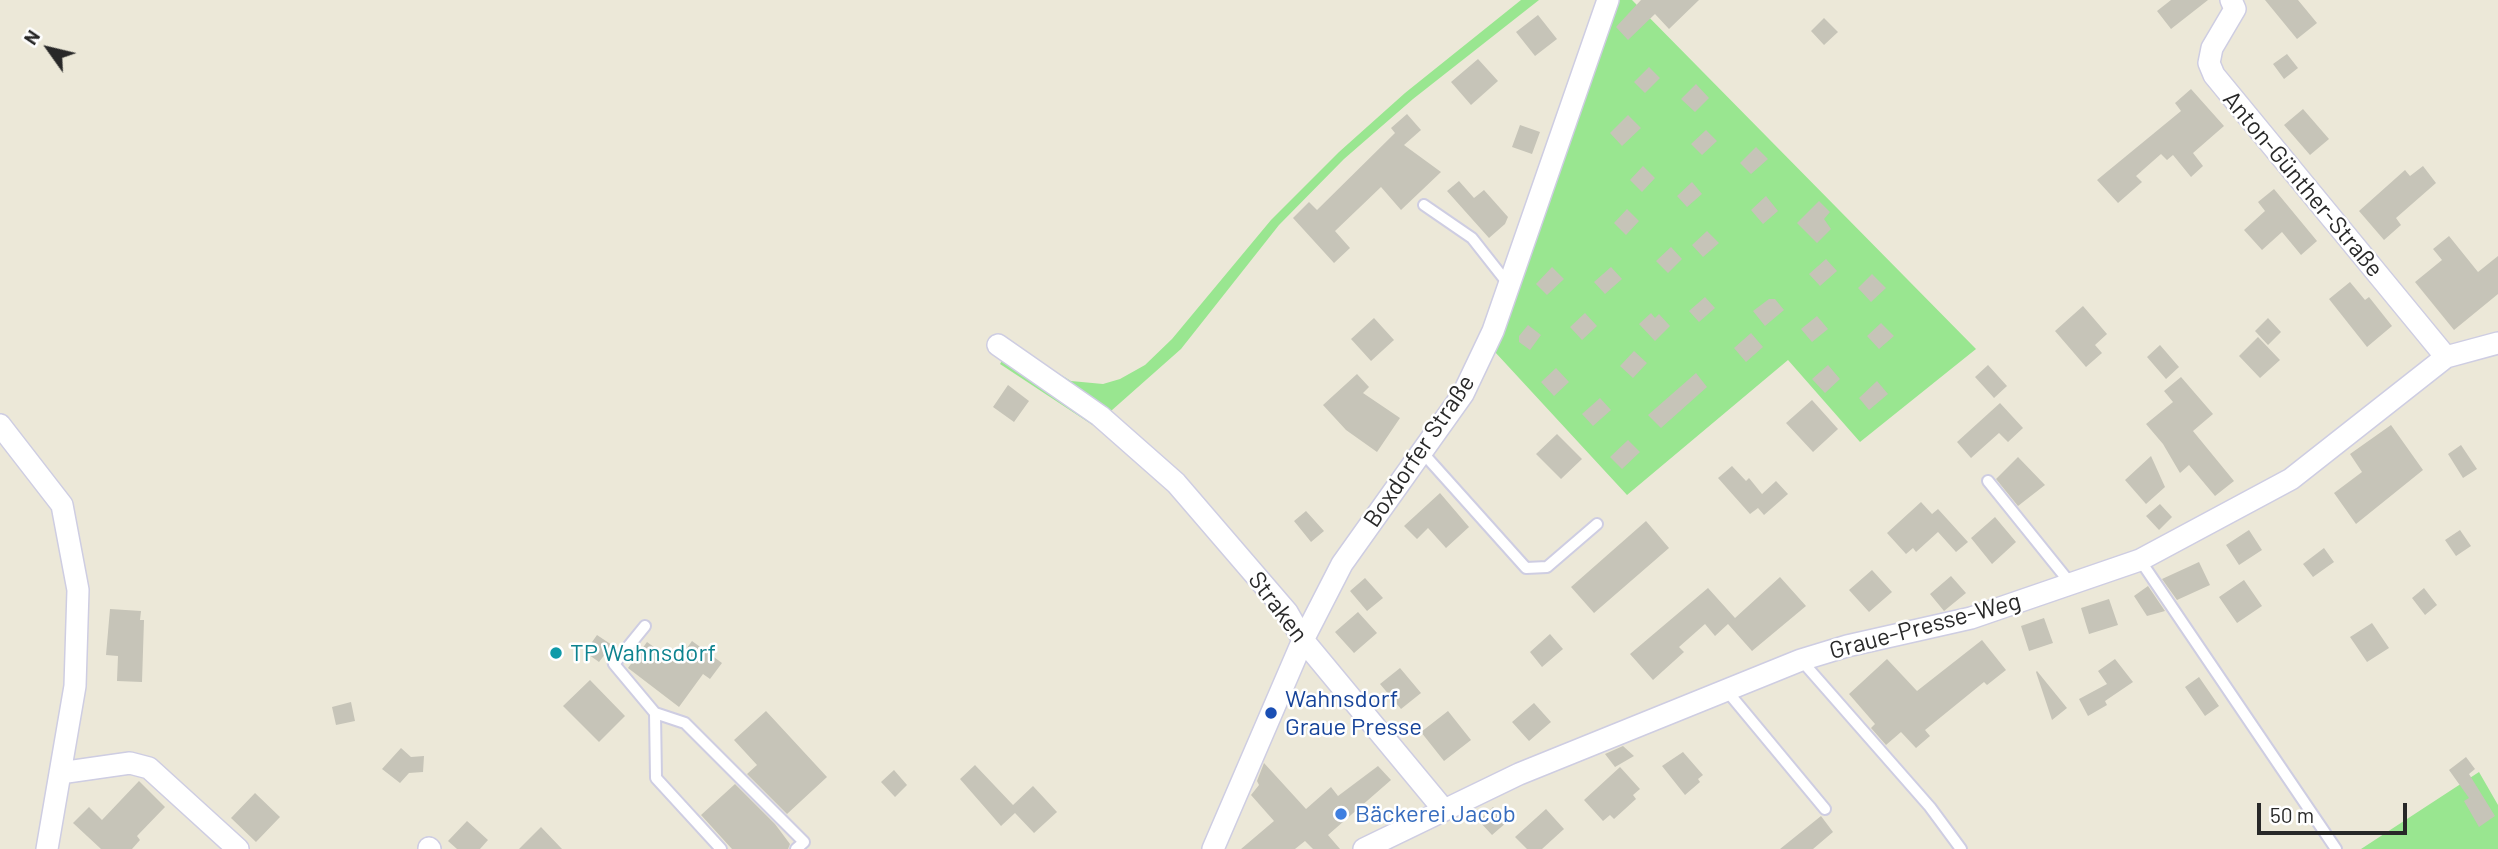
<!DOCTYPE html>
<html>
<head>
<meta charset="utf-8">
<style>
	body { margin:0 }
	#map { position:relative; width:2498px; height:849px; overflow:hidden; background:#ece8d8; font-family:Barlow,sans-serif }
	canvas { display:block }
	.north { position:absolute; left:14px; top:14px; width:70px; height:70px; -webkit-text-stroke:5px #fff; paint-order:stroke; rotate:304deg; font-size:19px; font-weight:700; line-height:28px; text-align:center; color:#282828 }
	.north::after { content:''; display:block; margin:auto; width:24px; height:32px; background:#282828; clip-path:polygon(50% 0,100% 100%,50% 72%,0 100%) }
	.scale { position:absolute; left:2257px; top:803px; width:150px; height:32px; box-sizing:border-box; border:4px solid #282828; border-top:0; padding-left:9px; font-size:21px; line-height:24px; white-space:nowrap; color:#282828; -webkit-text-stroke:5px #fff; paint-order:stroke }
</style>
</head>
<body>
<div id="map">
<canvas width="2498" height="849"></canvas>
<div class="north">N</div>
<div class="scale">50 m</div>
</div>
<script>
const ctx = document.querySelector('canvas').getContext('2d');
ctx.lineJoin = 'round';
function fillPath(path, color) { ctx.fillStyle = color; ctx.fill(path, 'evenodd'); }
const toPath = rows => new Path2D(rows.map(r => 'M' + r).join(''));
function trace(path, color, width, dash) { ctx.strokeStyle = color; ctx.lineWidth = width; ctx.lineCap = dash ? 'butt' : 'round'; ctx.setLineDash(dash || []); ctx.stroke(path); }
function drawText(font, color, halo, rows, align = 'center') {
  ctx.font = font + ' Barlow,sans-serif'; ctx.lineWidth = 5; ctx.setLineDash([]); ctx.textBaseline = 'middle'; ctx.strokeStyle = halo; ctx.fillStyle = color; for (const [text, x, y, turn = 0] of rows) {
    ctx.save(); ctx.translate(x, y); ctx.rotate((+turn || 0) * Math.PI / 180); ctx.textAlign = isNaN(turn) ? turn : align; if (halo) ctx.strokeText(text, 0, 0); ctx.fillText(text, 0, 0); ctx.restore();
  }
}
const green = toPath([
	[1521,0,1539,0,1413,99,1344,159,1279,225,1181,349,1094,426,1000,364,1012,345,1071,381,1103,384,1120,379,1145,365,1172,339,1271,220,1339,152,1405,93],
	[1616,0,1632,0,1976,349,1860,442,1788,360,1627,495,1495,352],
	[2479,772,2498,805,2498,849,2361,849]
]);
const building = toPath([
	[1641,0,1699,0,1669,29,1655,14,1628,40,1616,27],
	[2171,0,2208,0,2171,29,2157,11],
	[2265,0,2298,0,2317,23,2297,39],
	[1538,15,1557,39,1535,56,1516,32],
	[1824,18,1838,32,1824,45,1811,31],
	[2287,54,2298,68,2284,79,2273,64],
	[1478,59,1498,81,1471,105,1451,82],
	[1649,67,1660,78,1645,93,1634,82],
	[1696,84,1709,98,1695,112,1681,99],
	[2191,89,2224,126,2193,153,2203,166,2191,177,2173,155,2167,160,2161,154,2136,176,2142,182,2118,203,2097,180,2181,111,2175,103],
	[2303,109,2329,139,2310,155,2284,125],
	[1407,114,1421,130,1404,145,1441,172,1401,210,1381,187,1335,231,1350,248,1334,263,1293,218,1309,202,1317,210,1395,133,1391,128],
	[1628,115,1641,128,1622,146,1610,133],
	[1520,125,1540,132,1532,154,1512,147],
	[1706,130,1717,141,1702,155,1691,144],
	[1756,147,1768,159,1751,174,1740,163],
	[1643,166,1655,178,1642,192,1630,180],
	[2423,166,2436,183,2396,218,2401,225,2384,240,2359,211,2405,170,2410,176],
	[1459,181,1474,198,1484,190,1508,217,1505,224,1489,238,1447,191],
	[1692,182,1702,194,1687,207,1677,196],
	[2274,189,2317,241,2301,255,2282,232,2262,250,2244,230,2265,211,2258,202],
	[1766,196,1778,211,1763,224,1751,210],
	[1819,201,1830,212,1824,219,1831,229,1817,243,1797,223],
	[1627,209,1639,221,1626,235,1614,223],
	[1707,231,1719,243,1703,257,1692,245],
	[2449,236,2478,272,2498,256,2498,294,2454,330,2415,282,2442,260,2433,249],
	[1671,247,1682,259,1668,273,1656,261],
	[1826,259,1837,271,1820,286,1809,274],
	[1552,267,1564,279,1547,295,1536,284],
	[1611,267,1622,279,1605,294,1594,282],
	[1872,274,1886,288,1871,302,1858,288],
	[2350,282,2365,300,2369,297,2392,326,2367,347,2329,299],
	[1705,297,1715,308,1699,322,1689,311],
	[1769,299,1775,299,1784,310,1765,326,1753,311],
	[2083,306,2107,334,2095,345,2102,353,2086,367,2055,331],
	[1585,313,1597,326,1582,340,1570,327],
	[1651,313,1655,318,1659,314,1670,326,1655,341,1639,324],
	[1817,316,1828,329,1812,342,1801,329],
	[1374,318,1394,340,1371,361,1351,339],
	[2268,318,2281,332,2268,345,2255,331],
	[1881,323,1894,336,1879,349,1867,336],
	[1528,325,1541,335,1530,350,1519,342,1519,336],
	[1751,333,1763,347,1746,362,1734,348],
	[2258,337,2280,360,2260,378,2239,356],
	[2160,345,2179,367,2166,379,2147,357],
	[1634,351,1647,363,1633,378,1620,366],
	[1828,365,1840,379,1825,393,1812,379],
	[1988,365,2007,386,1994,398,1975,377],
	[1556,368,1569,382,1554,396,1541,382],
	[1696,373,1707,387,1661,428,1648,415],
	[1357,374,1369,387,1363,393,1400,418,1377,452,1346,430,1323,405],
	[2181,377,2213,414,2193,431,2234,481,2215,496,2189,465,2180,473,2163,444,2146,424,2173,402,2164,391],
	[1877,381,1888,394,1869,410,1859,398],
	[1008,385,1029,401,1014,422,993,407],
	[1600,398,1611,410,1593,426,1582,414],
	[1812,400,1838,429,1813,452,1786,423],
	[2000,403,2023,428,2008,442,1999,433,1971,458,1957,442],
	[2391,425,2423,470,2356,524,2334,493,2362,472,2350,454],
	[1557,434,1582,459,1561,479,1536,454],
	[1628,440,1640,452,1622,469,1610,457],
	[2461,445,2477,469,2463,478,2448,454],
	[2151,456,2165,487,2146,504,2125,480],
	[2018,457,2045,485,2018,506,1996,479],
	[1732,466,1746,481,1749,478,1762,494,1776,481,1788,494,1764,515,1758,508,1750,514,1718,478],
	[1440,493,1469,527,1446,548,1428,528,1417,539,1404,526],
	[1921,502,1932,514,1938,509,1968,542,1956,552,1938,532,1916,552,1913,548,1906,554,1887,533],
	[2160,504,2172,517,2159,530,2146,516],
	[1306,511,1324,531,1311,542,1294,521],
	[1995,517,2016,542,1992,564,1971,538],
	[1646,521,1669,548,1594,613,1571,587],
	[2249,530,2262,550,2239,565,2226,545],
	[2460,530,2471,546,2456,556,2445,540],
	[2324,548,2334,562,2313,577,2303,564],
	[2199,562,2210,585,2177,600,2162,579],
	[1872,570,1892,592,1869,612,1849,590],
	[1951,576,1966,593,1944,611,1930,594],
	[1780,577,1806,606,1752,651,1728,624,1715,636,1705,624,1679,647,1684,652,1653,680,1630,654,1708,588,1735,618],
	[1365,578,1383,598,1367,611,1350,591],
	[2244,580,2262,606,2237,623,2219,597],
	[2148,586,2165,611,2147,616,2134,596],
	[2424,588,2437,605,2425,615,2412,598],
	[2109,599,2118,625,2089,634,2081,608],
	[110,609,141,611,140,620,144,620,142,682,117,681,118,656,106,655],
	[1358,612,1377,633,1354,653,1335,632],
	[2044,618,2053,643,2029,651,2021,626],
	[2372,623,2389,648,2367,662,2350,637],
	[1550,634,1563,649,1542,667,1530,652],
	[597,635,612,645,599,662,585,652],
	[1982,640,2006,670,1987,685,1984,682,1925,730,1930,736,1916,748,1901,732,1886,745,1871,728,1875,724,1849,694,1887,659,1917,691],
	[692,641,722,663,710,679,703,674,679,707,628,668,647,642,676,663],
	[2115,659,2133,682,2105,701,2107,705,2088,716,2079,699,2107,684,2098,671],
	[1400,668,1421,693,1401,709,1380,684],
	[2037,671,2067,708,2052,720,2036,672],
	[2199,677,2219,706,2205,716,2185,687],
	[590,680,625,716,599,742,563,706],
	[351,702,355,721,336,725,332,707],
	[1534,703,1551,722,1529,741,1512,722],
	[766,711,827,777,787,814,747,774,757,765,734,740],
	[1448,711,1471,740,1444,761,1421,732],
	[1623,746,1634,756,1615,767,1605,754],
	[401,748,411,757,424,756,423,772,409,773,400,783,382,769],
	[1683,752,1703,775,1698,779,1700,782,1685,795,1662,766],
	[2466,757,2475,769,2469,774,2495,816,2479,827,2464,801,2469,798,2449,770],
	[1264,763,1306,809,1331,787,1338,796,1378,766,1391,780,1328,835,1340,849,1313,849,1305,841,1295,849,1241,849,1274,821,1251,795,1259,785,1257,781],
	[975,765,1013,805,1033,786,1057,812,1034,833,1015,813,1001,826,960,779],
	[1620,767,1640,789,1633,795,1636,799,1614,819,1610,815,1603,821,1584,800],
	[894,770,907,785,895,797,881,782],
	[139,781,165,807,137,836,140,840,132,849,101,849,73,823,89,807,102,820],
	[735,784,775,824,790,844,788,849,732,849,701,815],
	[255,793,280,817,256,842,231,818],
	[1493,807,1507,822,1492,835,1479,821],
	[1546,809,1564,829,1542,849,1527,849,1515,837],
	[1821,816,1833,832,1813,849,1780,849],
	[467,821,488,840,480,849,457,849,448,841],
	[541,827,562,849,519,849]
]);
const service = toPath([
	[1424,205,1472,238,1509,285],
	[1422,452,1526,568,1547,567,1597,524],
	[1988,481,2071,584],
	[2140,560,2336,849],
	[645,626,614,664,655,713,656,778,721,849],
	[1801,660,1930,807,1961,849],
	[1727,691,1825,809],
	[655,713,685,723,804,842,796,849]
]);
const minor = toPath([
	[2231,0,2235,9,2212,48,2209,63,2214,75,2446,357],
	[998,345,1100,416,1176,483,1287,612,1303,640,1444,810],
	[0,425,62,505,78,590,75,686,47,849],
	[60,773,130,763,149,768,238,849],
	[429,848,430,849],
	[1213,849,1303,640,1342,564,1463,394,1493,331,1608,0],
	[1364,849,1519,774,1801,660,1847,646,1971,618,2140,560,2291,479,2446,357,2498,343]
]);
const markers = [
	[556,653,7,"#0f9aa8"],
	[1271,713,7,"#1a4fb4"],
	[1341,814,7,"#3f7fe0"]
];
const streetNames = [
	["Anton-Günther-Straße",2303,184,50],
	["Boxdorfer Straße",1419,451,-56],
	["Straken",1278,607,53],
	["Graue-Presse-Weg",1925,626,-15]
];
const cultureNames = [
	["TP Wahnsdorf",570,653]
];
const transitNames = [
	["Wahnsdorf",1285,699],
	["Graue Presse",1285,727]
];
const shopNames = [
	["Bäckerei Jacob",1355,814]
];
fillPath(green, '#99e690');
fillPath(building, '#c6c4b8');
trace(service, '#cecde2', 14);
trace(minor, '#cecde2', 24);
trace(service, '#fff', 10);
trace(minor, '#fff', 21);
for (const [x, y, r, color] of markers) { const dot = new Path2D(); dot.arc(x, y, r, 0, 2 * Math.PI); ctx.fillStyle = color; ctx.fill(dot); trace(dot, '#fff', 2.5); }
drawText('24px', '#282828', '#fff', streetNames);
drawText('24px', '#0d838f', '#fff', cultureNames, 'left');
drawText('24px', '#164399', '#fff', transitNames, 'left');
drawText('24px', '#366cbe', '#fff', shopNames, 'left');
</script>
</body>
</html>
